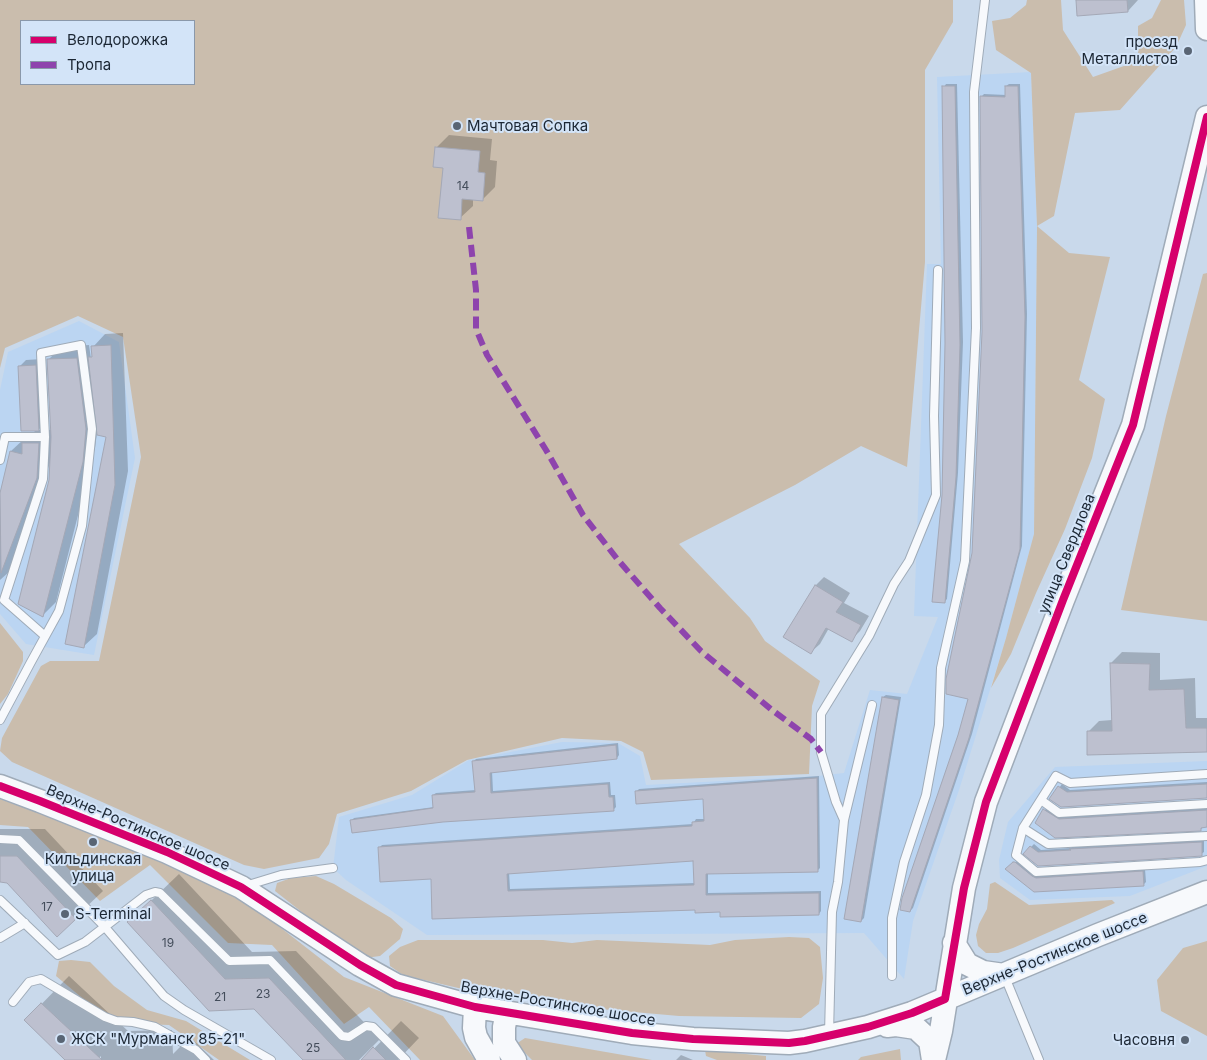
<!DOCTYPE html>
<html>
<head>
<meta charset="utf-8">
<style>
	body { margin:0 }
	#map { position:relative; width:1207px; height:1060px; overflow:hidden; background:#c9d9eb; font-family:Inter,sans-serif }
	canvas { display:block }
	.legend { position:absolute; left:20px; top:20px; width:175px; height:65px; box-sizing:border-box; background:#d3e4f8; border:1px solid #8a98aa; margin:0; padding:6px 9px; list-style:none; font-size:15px; color:#1c2734 }
	.legend li { display:flex; align-items:center; gap:10px; height:25px }
	.legend b { width:25px; border:1px solid #8a98aa }
</style>
</head>
<body>
<div id="map">
<canvas width="1207" height="1060"></canvas>
<ul class="legend">
<li><b style="height:6px;background:#d6006c"></b>Велодорожка</li>
<li><b style="height:6px;background:#8e44ad"></b>Тропа</li>
</ul>
</div>
<script>
const ctx = document.querySelector('canvas').getContext('2d');
ctx.lineJoin = 'round';
function fillPath(path, color) { ctx.fillStyle = color; ctx.fill(path, 'evenodd'); }
const toPath = rows => new Path2D(rows.map(r => 'M' + r).join(''));
function trace(path, color, width, dash) { ctx.strokeStyle = color; ctx.lineWidth = width; ctx.lineCap = dash ? 'butt' : 'round'; ctx.setLineDash(dash || []); ctx.stroke(path); }
function drawText(font, color, halo, rows, align = 'center') {
  ctx.font = font + ' Inter,sans-serif'; ctx.lineWidth = 4; ctx.setLineDash([]); ctx.textBaseline = 'middle'; ctx.strokeStyle = halo; ctx.fillStyle = color; for (const [text, x, y, turn = 0] of rows) {
    ctx.save(); ctx.translate(x, y); ctx.rotate((+turn || 0) * Math.PI / 180); ctx.textAlign = isNaN(turn) ? turn : align; if (halo) ctx.strokeText(text, 0, 0); ctx.fillText(text, 0, 0); ctx.restore();
  }
}
const built = toPath([
	[1031,72,1037,226,1034,534,1006,638,959,790,913,921,904,979,864,933,427,935,346,880,333,868,339,817,412,795,469,760,562,742,618,743,640,756,646,785,817,776,844,773,870,690,907,694,938,617,914,616,927,264,941,264,937,77],
	[79,321,119,342,135,458,94,655,26,644,0,614,0,390,8,352],
	[1207,761,1207,866,1130,896,1030,900,1000,878,999,860,1008,822,1055,767]
]);
const green = toPath([
	[0,0,953,0,953,22,925,70,925,262,907,467,861,446,795,485,679,544,750,618,765,641,820,681,812,706,809,774,651,780,643,752,621,741,562,738,467,760,411,791,337,814,329,844,319,858,264,869,244,865,12,762,0,751,2,738,41,666,50,661,99,661,141,457,123,337,78,316,5,348,0,368],
	[21,21,194,21,194,84,21,84],
	[1027,0,1061,0,1063,30,1093,77,1138,61,1138,26,1152,18,1161,0,1184,0,1186,25,1176,47,1120,110,1075,113,1054,216,1037,226,1069,253,1110,257,1079,380,1105,399,1092,458,1065,529,1036,593,1011,654,991,688,1006,638,1034,534,1037,226,1031,73,996,50,992,21,1010,18,1026,5],
	[1207,273,1207,621,1121,610,1166,416,1203,274],
	[0,623,23,652,23,661,8,694,0,704],
	[0,799,155,855,258,910,344,977,443,1016,475,1060,420,1060,369,1007,344,1024,272,945,228,943,150,865,100,901,28,827,0,825],
	[316,876,334,884,391,918,403,929,400,939,380,956,365,958,308,917,275,891,277,883,291,878],
	[995,882,1029,905,1112,900,1115,903,1013,948,998,953,986,953,978,946,976,935,979,924,987,909,990,884],
	[789,937,809,938,820,947,823,978,819,1004,801,1018,679,1016,600,1009,471,991,403,975,390,966,389,956,400,947,418,940,543,940,572,943,597,940,710,945,735,940],
	[1207,941,1207,1036,1161,1011,1157,980,1183,948],
	[71,960,90,962,114,986,147,1010,186,1021,250,1060,219,1060,169,1025,112,1023,56,976,59,961],
	[525,1038,652,1060,532,1060,516,1044],
	[900,1049,901,1060,858,1060,861,1057],
	[705,1050,766,1056,766,1060,717,1060,706,1056]
]);
const shadow = toPath([
	[1077,0,1138,0,1128,11],
	[946,84,957,84,963,342,958,473,947,599,944,602,943,495,947,343,944,87],
	[1009,84,1020,84,1027,314,1022,546,972,734,913,908,910,911,969,698,973,554,983,332,981,97,984,94,1006,95,1006,86],
	[449,135,492,139,490,160,497,161,495,187,482,200,473,199,473,206,460,218,444,167,436,148],
	[123,333,128,471,97,634,84,646,107,436,97,433,95,448,56,602,43,615,50,463,9,572,0,580,0,499,11,451,24,439,27,439,36,430,20,366,26,360,42,359,45,424,38,430,52,430,48,360,61,347,89,345,91,359,93,358,93,347,105,334],
	[824,577,850,593,844,603,869,616,860,631,851,640,829,628,820,644,811,652,816,585],
	[1122,652,1160,653,1160,680,1195,678,1196,718,1207,718,1207,751,1088,732,1099,721,1112,720,1111,663],
	[886,695,901,697,864,918,861,921,883,697],
	[618,743,619,755,617,758,492,771,493,791,610,782,611,795,615,795,616,807,613,810,352,820,354,818,434,807,433,795,436,793,476,790,473,762,476,759],
	[819,776,820,868,818,870,708,872,708,893,821,891,821,911,819,914,721,911,696,908,433,918,432,878,379,848,382,845,693,824,696,819,705,819,705,798,637,791,639,789],
	[695,860,695,883,510,889,509,872],
	[1207,782,1207,797,1051,799,1062,784,1070,790],
	[1047,807,1062,816,1207,808,1207,826,1204,826,1201,829,1037,823],
	[0,829,45,829,103,891,57,935,7,881,0,881],
	[1204,840,1204,852,1201,854,1025,853,1034,844,1041,850,1071,848,1073,846],
	[1019,860,1040,875,1145,869,1146,882,1143,885,1034,891,1010,867],
	[179,874,252,952,296,951,380,1039,359,1060,305,1060,254,1007,129,922],
	[69,976,128,1031,172,1030,173,1054,190,1037,214,1060,101,1060,101,1056,97,1060,67,1060,26,1020],
	[401,1021,419,1038,398,1060,363,1060],
	[681,1055,693,1060,676,1060]
]);
const building = toPath([
	[1076,0,1127,0,1128,12,1077,16,1076,0],
	[942,86,955,86,960,345,956,477,945,603,932,602,942,495,945,343,942,86],
	[1005,86,1018,86,1025,317,1020,549,969,738,910,912,900,910,902,898,958,735,968,699,946,694,946,679,972,553,982,332,980,96,1005,97,1005,86],
	[435,147,480,151,478,172,485,173,483,201,462,199,461,220,438,218,443,168,433,167,435,147],
	[111,345,115,485,84,648,65,644,106,437,97,435,88,357,92,357,91,346,111,345],
	[77,358,86,429,83,462,43,617,18,604,49,480,51,437,47,359,77,358],
	[36,365,39,431,21,431,18,366,36,365],
	[22,443,39,443,37,478,1,573,0,493,10,451,22,454,22,443],
	[815,585,843,602,836,612,861,625,852,642,826,628,811,654,783,637,815,585],
	[1110,663,1150,664,1149,690,1184,689,1186,728,1207,728,1207,752,1087,755,1087,731,1112,731,1110,663],
	[882,697,899,700,861,922,844,919,882,697],
	[616,745,617,759,490,773,491,793,608,784,609,797,613,797,614,811,443,822,352,833,350,820,433,808,432,795,475,792,472,761,616,745],
	[817,778,818,872,706,874,706,895,819,893,819,915,720,917,720,912,695,913,695,910,432,919,431,879,380,882,378,847,692,826,692,822,704,821,703,799,636,804,635,791,817,778],
	[693,861,694,885,508,891,507,874,693,861],
	[1207,784,1207,798,1061,807,1049,799,1058,786,1067,792,1207,784],
	[1043,809,1059,819,1207,810,1207,827,1201,828,1201,831,1055,838,1035,823,1043,809],
	[1202,842,1202,856,1142,860,1038,866,1023,854,1030,846,1038,852,1071,850,1069,849,1202,842],
	[0,856,17,856,76,919,57,937,7,883,0,882,0,856],
	[1013,862,1015,862,1032,876,1036,878,1143,871,1144,886,1034,892,1005,869,1013,862],
	[151,900,225,979,269,978,346,1060,303,1060,254,1009,209,1011,127,922,151,900],
	[41,1003,102,1060,65,1060,24,1020,41,1003],
	[373,1047,386,1060,361,1060,373,1047]
]);
const lane = toPath([
	[0,460,5,437,45,437],
	[0,720,31,662,59,611,82,526,92,429,81,345,41,353,45,437,43,479,4,600,45,636],
	[1207,774,1070,783,1056,776,1023,828,1016,855,1036,872,1200,862,1207,860],
	[1041,800,1059,813,1207,804],
	[844,820,836,802,821,752,821,714,869,636,894,584,909,561,936,495,934,416,938,270],
	[1023,828,1048,844,1207,836],
	[0,839,19,840,104,926,164,996,184,1010,271,1060],
	[245,886,281,875,333,868],
	[0,900,58,955,85,942,146,895,155,892,160,893,229,961,270,960,342,1036,349,1037,366,1026,373,1027,406,1060],
	[0,938,25,923],
	[892,976,892,918,904,862,926,795,939,725,941,668,965,561,976,328,974,92,985,0],
	[1005,977,1039,1060],
	[13,1002,29,982,41,979,105,1017,116,1021,133,1022,155,1027,196,1050,206,1060],
	[829,1034,832,912,838,882,844,820,872,705]
]);
const secondary = toPath([
	[1206,0,1207,29],
	[0,786,40,801,167,852,241,887,360,965,396,985,475,1007,632,1033,693,1039,789,1043,805,1041,868,1027,912,1013,1098,935,1207,892],
	[954,943,967,964,983,972,1004,975],
	[475,1007,474,1028,476,1037,489,1060],
	[507,1012,504,1027,504,1043,515,1060],
	[887,1026,896,1025,916,1028,930,1041,933,1060],
	[934,1060,941,1031,964,888,986,802,1063,600,1133,425,1207,117]
]);
const quiet = toPath([
	[469,227,476,290,476,329,487,355,546,450,583,515,618,560,660,608,701,651,772,710,811,739,821,752]
]);
const cycleway = toPath([
	[0,786,40,801,167,852,241,887,360,965,396,985,475,1007,632,1033,693,1039,789,1043,805,1041,868,1027,912,1013,945,999,964,888,986,802,1063,600,1133,425,1207,117]
]);
const markers = [
	[1188,51,5,"#596574"],
	[457,126,5,"#596574"],
	[93,842,5,"#596574"],
	[65,914,5,"#596574"],
	[61,1039,5,"#596574"],
	[1185,1040,5,"#596574"]
];
const numberNames = [
	["14",463,186],
	["17",47,907],
	["19",168,943],
	["23",263,994],
	["21",220,997],
	["25",313,1048]
];
const poiNames = [
	["проезд",1178,42,"right"],
	["Металлистов",1178,59,"right"],
	["Мачтовая Сопка",467,126],
	["Кильдинская",93,859,"center"],
	["улица",93,876,"center"],
	["S-Terminal",75,914],
	["ЖСК \"Мурманск 85-21\"",71,1039],
	["Часовня",1175,1040,"right"]
];
const streetNames = [
	["улица Свердлова",1067,554,-68],
	["Верхне-Ростинское шоссе",138,828,23],
	["Верхне-Ростинское шоссе",1055,954,-22],
	["Верхне-Ростинское шоссе",558,1004,10]
];
fillPath(built, '#bbd5f2');
fillPath(green, '#cabdad');
fillPath(shadow, '#0003');
fillPath(building, '#bdc0cf');
trace(building, '#a4a8b6', 1);
trace(lane, '#9fabb8', 10);
trace(secondary, '#9fabb8', 25);
trace(lane, '#f7f9fc', 8);
trace(secondary, '#f7f9fc', 22);
trace(quiet, '#8e44ad', 6, [12, 6]);
trace(cycleway, '#d6006c', 8);
for (const [x, y, r, color] of markers) { const dot = new Path2D(); dot.arc(x, y, r, 0, 2 * Math.PI); ctx.fillStyle = color; ctx.fill(dot); trace(dot, '#d3e4f8', 2); }
drawText('12px', '#444d5b', null, numberNames);
drawText('15px', '#1c2734', '#d3e4f8', poiNames, 'left');
drawText('15px', '#1c2734', '#d3e4f8', streetNames);
</script>
</body>
</html>
